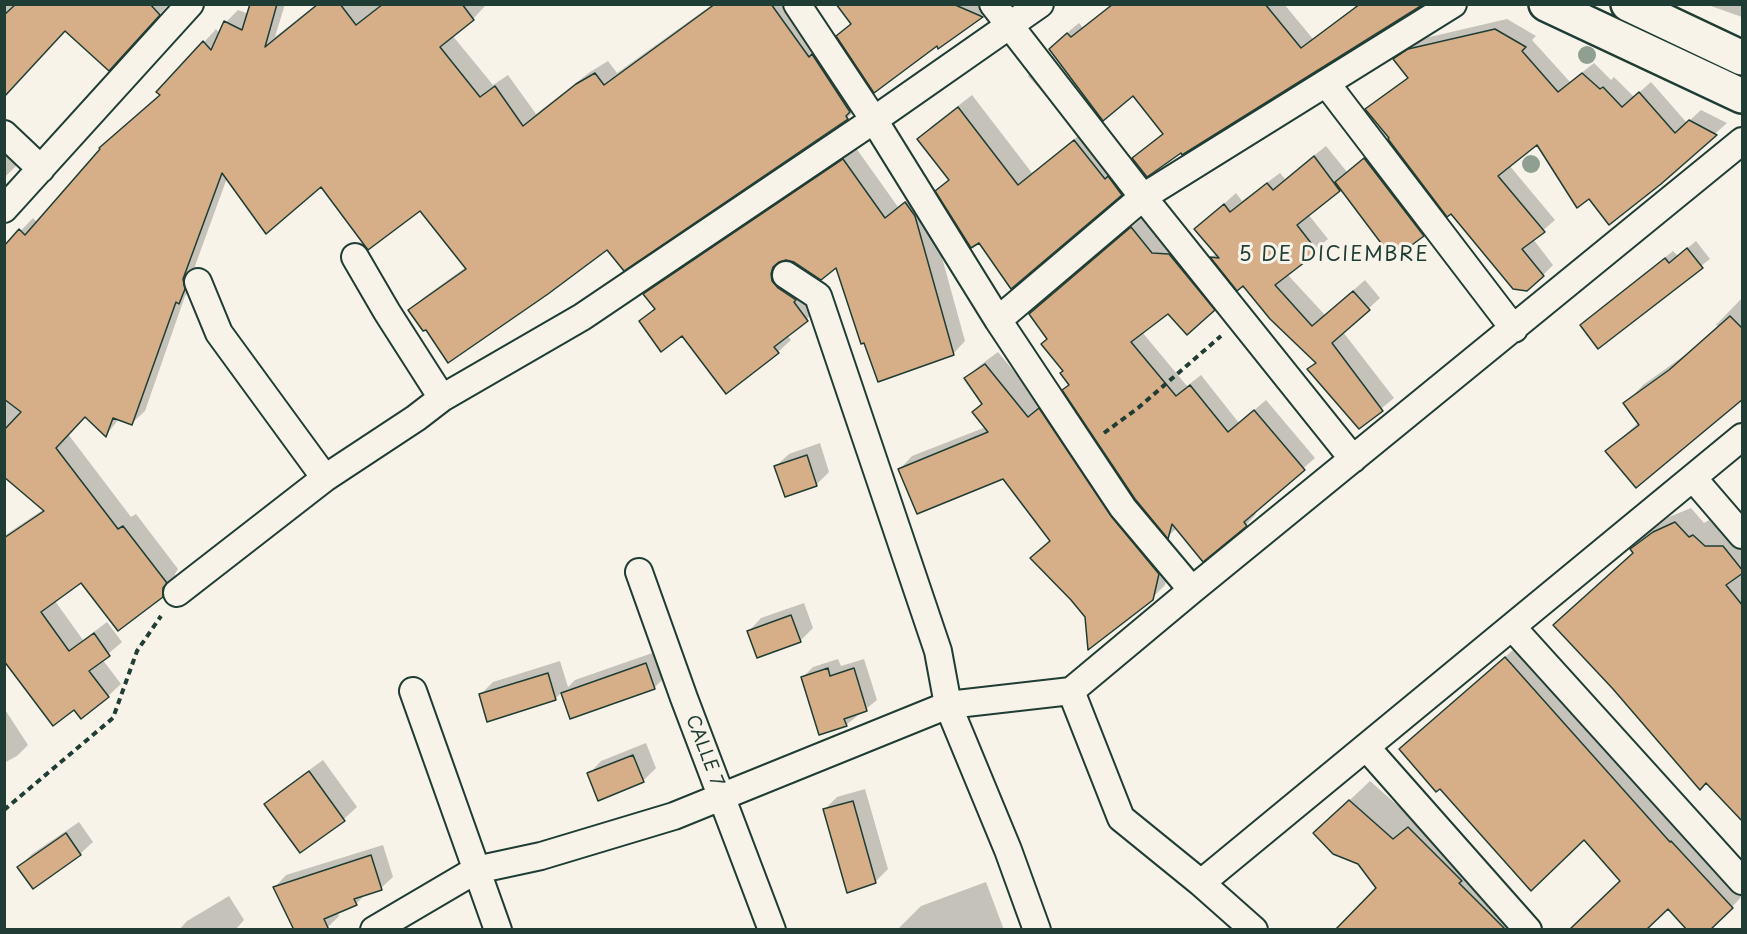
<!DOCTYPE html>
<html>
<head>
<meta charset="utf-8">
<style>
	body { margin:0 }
	#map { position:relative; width:1747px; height:934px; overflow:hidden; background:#f7f3e8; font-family:"Playpen Sans",sans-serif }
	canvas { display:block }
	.frame { position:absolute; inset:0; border:6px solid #1f3d34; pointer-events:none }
</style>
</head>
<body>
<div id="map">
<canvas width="1747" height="934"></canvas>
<div class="frame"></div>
</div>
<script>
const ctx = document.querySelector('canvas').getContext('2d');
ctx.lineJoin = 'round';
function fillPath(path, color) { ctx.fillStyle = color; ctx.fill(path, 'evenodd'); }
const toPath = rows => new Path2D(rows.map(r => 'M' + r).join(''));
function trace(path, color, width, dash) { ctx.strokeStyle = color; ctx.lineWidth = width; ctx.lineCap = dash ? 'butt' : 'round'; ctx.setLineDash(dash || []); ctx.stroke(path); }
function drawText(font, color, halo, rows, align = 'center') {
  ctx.font = font + ' "Playpen Sans",sans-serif'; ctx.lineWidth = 6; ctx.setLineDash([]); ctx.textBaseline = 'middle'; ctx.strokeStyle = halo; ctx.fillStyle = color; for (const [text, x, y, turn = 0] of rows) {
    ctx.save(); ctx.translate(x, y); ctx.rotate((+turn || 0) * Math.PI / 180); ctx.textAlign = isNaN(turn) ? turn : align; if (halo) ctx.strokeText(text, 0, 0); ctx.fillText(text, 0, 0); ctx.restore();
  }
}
const shadow = toPath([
	[4,4,169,4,122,56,66,29,4,95],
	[251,4,285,4,275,37,317,4,484,4,485,6,473,19,452,35,493,85,508,75,536,114,590,72,608,61,617,73,713,4,792,4,860,106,847,118,607,248,426,328,410,310,423,298,466,267,420,208,322,185,227,178,195,266,197,275,191,289,185,296,145,411,132,423,119,419,106,435,85,416,68,434,131,517,136,514,178,569,175,574,175,583,162,596,82,581,55,601,83,640,107,622,122,642,102,659,121,684,108,696,74,707,4,659,4,536,44,509,4,475,4,248,33,218,38,223,102,149,101,148,161,94,159,92,216,29,220,34,226,22,238,10,249,14],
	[838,4,993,4,982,15,939,47,937,44,838,36,851,23],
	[1112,4,1284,4,1313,39,1355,7,1353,4,1421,4,1181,151,1134,158,1164,132,1134,93,1061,38,1079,23,1083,28],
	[1742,4,1742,17,1708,5,1708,4],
	[1507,19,1536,36,1532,40,1570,82,1594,63,1611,80,1614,77,1634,97,1651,82,1687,123,1701,110,1727,123,1660,183,1590,197,1537,142,1509,165,1555,220,1533,239,1553,265,1543,275,1391,138,1367,109,1378,99,1408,77,1395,59,1406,48,1421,39],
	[1035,69,1066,108,1061,113,1028,76],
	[972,95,1032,173,1088,128,1135,180,1011,287,979,241,937,191,949,179,919,139,932,126],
	[4,144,22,160,4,178],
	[1326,146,1347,172,1371,153,1429,229,1423,235,1341,188,1308,214,1328,239,1287,274,1325,315,1365,280,1380,298,1343,332,1394,398,1359,427,1309,369,1317,362,1243,284,1238,289,1212,257,1217,253,1196,229,1236,193,1242,201,1280,173,1285,179],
	[856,148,898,207,918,191,927,203,965,341,953,354,837,266,783,259,784,269,820,308,787,335,791,340,778,352,683,334,641,321,656,307,645,294,657,282],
	[1143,217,1163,242,1180,244,1224,299,1214,309,1168,311,1142,332,1187,386,1201,375,1239,423,1266,400,1315,458,1254,512,1256,514,1246,525,1177,528,1168,536,1070,384,1048,339,1031,314],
	[1696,241,1710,259,1599,347,1590,317,1673,251,1678,256],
	[1742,298,1742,396,1607,451,1639,422,1625,404,1643,385,1689,352,1718,326,1716,325],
	[998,352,1171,561,1165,585,1152,598,1087,616,1051,540,1004,477,900,469,912,456,986,427,983,403,966,378,979,366],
	[820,443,829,472,817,484,786,495,776,466,789,454],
	[1691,508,1704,523,1709,520,1721,532,1739,531,1742,536,1742,820,1571,610,1634,552,1632,549,1647,534,1669,517],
	[804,603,813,628,800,641,749,631,761,618],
	[1522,642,1742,885,1742,896,1732,907,1668,906,1622,881,1585,838,1417,734],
	[658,651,667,675,654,688,570,717,562,692,555,699,480,695,493,682,560,661,568,687,575,680],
	[838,659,841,666,864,659,877,700,846,725,802,678,813,667],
	[4,708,28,745,17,756,4,763],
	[646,743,656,768,643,781,589,774,601,761],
	[323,760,357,807,344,819,301,851,266,804,279,792],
	[1370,781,1414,820,1424,812,1545,930,1337,930,1378,888,1335,814],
	[865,789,888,869,875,882,824,810,837,797],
	[79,822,93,842,80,854,19,867,32,854],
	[383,845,393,877,381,888,366,894,356,904,337,911,339,916,328,927,275,887,286,875],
	[986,882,1004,930,897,930,921,906],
	[229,896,244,920,235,930,179,930,187,921]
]);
const building = toPath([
	[16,4,150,4,160,15,109,71,65,31,4,97,4,15,16,4],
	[250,4,277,4,265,47,318,4,340,4,356,25,383,4,462,4,474,20,440,47,480,97,495,86,523,126,576,84,595,73,604,85,715,4,771,4,809,57,812,54,850,112,846,116,848,119,624,271,607,250,548,294,448,363,426,330,423,331,408,310,466,269,420,211,368,250,321,187,266,234,222,173,183,279,185,289,179,304,176,302,132,425,113,418,106,437,85,417,56,448,118,529,123,526,167,583,163,588,163,597,118,631,81,583,41,612,69,651,94,633,110,656,89,671,109,697,81,719,74,710,53,726,4,661,4,538,44,511,4,477,4,430,21,412,4,399,4,246,19,229,25,235,100,149,99,148,160,95,156,92,203,41,211,50,224,21,242,30,250,4],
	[836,4,953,4,983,17,938,49,937,46,874,93,836,36,851,24,836,4],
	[1113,4,1265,4,1301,48,1360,4,1424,4,1182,155,1181,153,1147,177,1132,158,1163,134,1133,96,1103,121,1049,49,1067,33,1071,37,1113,4],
	[1495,29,1526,47,1522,51,1558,92,1582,73,1600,89,1603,87,1622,107,1639,92,1675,133,1689,120,1717,135,1661,184,1609,225,1589,199,1577,208,1537,145,1498,176,1545,232,1522,249,1544,276,1527,291,1513,289,1451,214,1447,217,1388,139,1389,138,1365,109,1408,78,1393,59,1408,49,1495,29],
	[958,107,1018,185,1074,140,1105,179,1108,176,1122,195,1011,289,979,243,971,248,935,191,949,180,917,139,958,107],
	[1314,156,1340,191,1297,225,1318,252,1275,285,1312,326,1353,291,1370,310,1332,343,1383,411,1359,429,1307,369,1316,363,1270,319,1243,286,1237,291,1210,257,1219,258,1194,229,1224,204,1230,212,1267,183,1273,190,1314,156],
	[1364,158,1424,236,1393,259,1335,182,1364,158],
	[843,159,885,218,905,202,915,216,954,355,878,382,864,343,861,344,836,268,821,280,794,262,786,260,779,262,773,267,771,274,772,281,778,288,796,300,794,302,808,321,774,347,779,353,726,394,682,336,661,352,639,321,655,309,643,294,843,159],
	[1131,227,1152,253,1169,254,1215,310,1187,335,1168,314,1131,342,1176,396,1190,385,1228,432,1254,410,1305,470,1244,522,1247,526,1203,562,1172,524,1168,539,1135,499,1062,390,1069,385,1060,373,1063,371,1041,344,1047,339,1029,314,1131,227],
	[1687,248,1703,268,1598,349,1580,325,1665,258,1669,263,1687,248],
	[1730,316,1743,329,1743,399,1636,488,1605,451,1639,425,1623,403,1669,370,1730,316],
	[985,364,1028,417,1039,408,1111,516,1159,574,1153,600,1088,650,1085,617,1071,600,1030,558,1050,541,1003,479,917,514,898,469,988,432,972,412,982,404,964,378,985,364],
	[807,455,817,486,785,497,774,466,807,455],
	[1675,522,1689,537,1693,535,1705,546,1723,546,1743,571,1743,573,1726,585,1743,606,1743,822,1706,783,1700,790,1613,689,1553,625,1633,553,1630,549,1653,532,1675,522],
	[791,615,801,642,757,658,747,631,791,615],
	[1505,657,1670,842,1671,841,1733,908,1710,930,1687,930,1668,909,1646,930,1569,930,1620,881,1584,840,1531,891,1440,789,1436,792,1399,749,1505,657],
	[646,663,655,689,570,719,561,693,646,663],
	[828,668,830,676,854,668,867,711,844,719,847,726,819,735,801,677,828,668],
	[548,673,556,700,487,722,479,694,548,673],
	[633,755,644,782,598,801,587,773,633,755],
	[309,771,345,821,300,853,264,804,309,771],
	[1349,800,1393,839,1408,827,1462,881,1459,883,1506,930,1335,930,1376,888,1358,864,1333,854,1313,833,1349,800],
	[853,801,876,883,847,893,823,809,853,801],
	[66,833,81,855,33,889,17,867,66,833],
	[371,855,382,890,354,899,357,905,324,919,329,930,294,930,273,887,371,855]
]);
const path = toPath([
	[1104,433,1138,408,1221,336],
	[4,810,113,718,137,651,161,616]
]);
const street = toPath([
	[797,4,874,120,998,320,1083,448,1123,508,1192,590],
	[993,4,1143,197,1353,459],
	[1326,83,1514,329],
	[4,134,41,169],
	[4,209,190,4],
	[355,257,387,312,442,398],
	[786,275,818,296,938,651,948,705,1008,850,1037,930],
	[198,282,219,333,325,478],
	[998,320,1143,197,1453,4],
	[1693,478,1742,535],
	[639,572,684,698,772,930],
	[177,593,325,478,416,418,442,398,582,317,874,120,1040,4],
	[1512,627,1742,881],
	[413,691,498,930],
	[1071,691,1121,818,1201,883,1254,930],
	[1366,747,1528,930],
	[1201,883,1742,437],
	[374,930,476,870,541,856,674,816,948,705,1071,691,1192,590,1742,141]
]);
const secondary = toPath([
	[1546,4,1742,96],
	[1628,4,1742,58]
]);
const trees = [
	[1587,55],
	[1531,164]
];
const streetNames = [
	["CALLE 7",704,751,69]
];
const neighbourhoodNames = [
	["5 DE DICIEMBRE",1334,255]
];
fillPath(shadow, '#0003');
fillPath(building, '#d6ae87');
trace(building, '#1f3d34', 1.5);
trace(street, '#1f3d34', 30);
trace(secondary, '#1f3d34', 38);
trace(path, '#1f3d34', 4, [6, 4.5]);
trace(street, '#f7f3e8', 26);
trace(secondary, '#f7f3e8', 33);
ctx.fillStyle = '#8fa091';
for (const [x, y] of trees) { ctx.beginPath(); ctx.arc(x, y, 9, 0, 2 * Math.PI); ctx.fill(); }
drawText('18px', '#1f3d34', '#f7f3e8', streetNames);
ctx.letterSpacing = '1.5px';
drawText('20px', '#1f3d34', '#f7f3e8', neighbourhoodNames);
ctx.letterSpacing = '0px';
</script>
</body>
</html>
